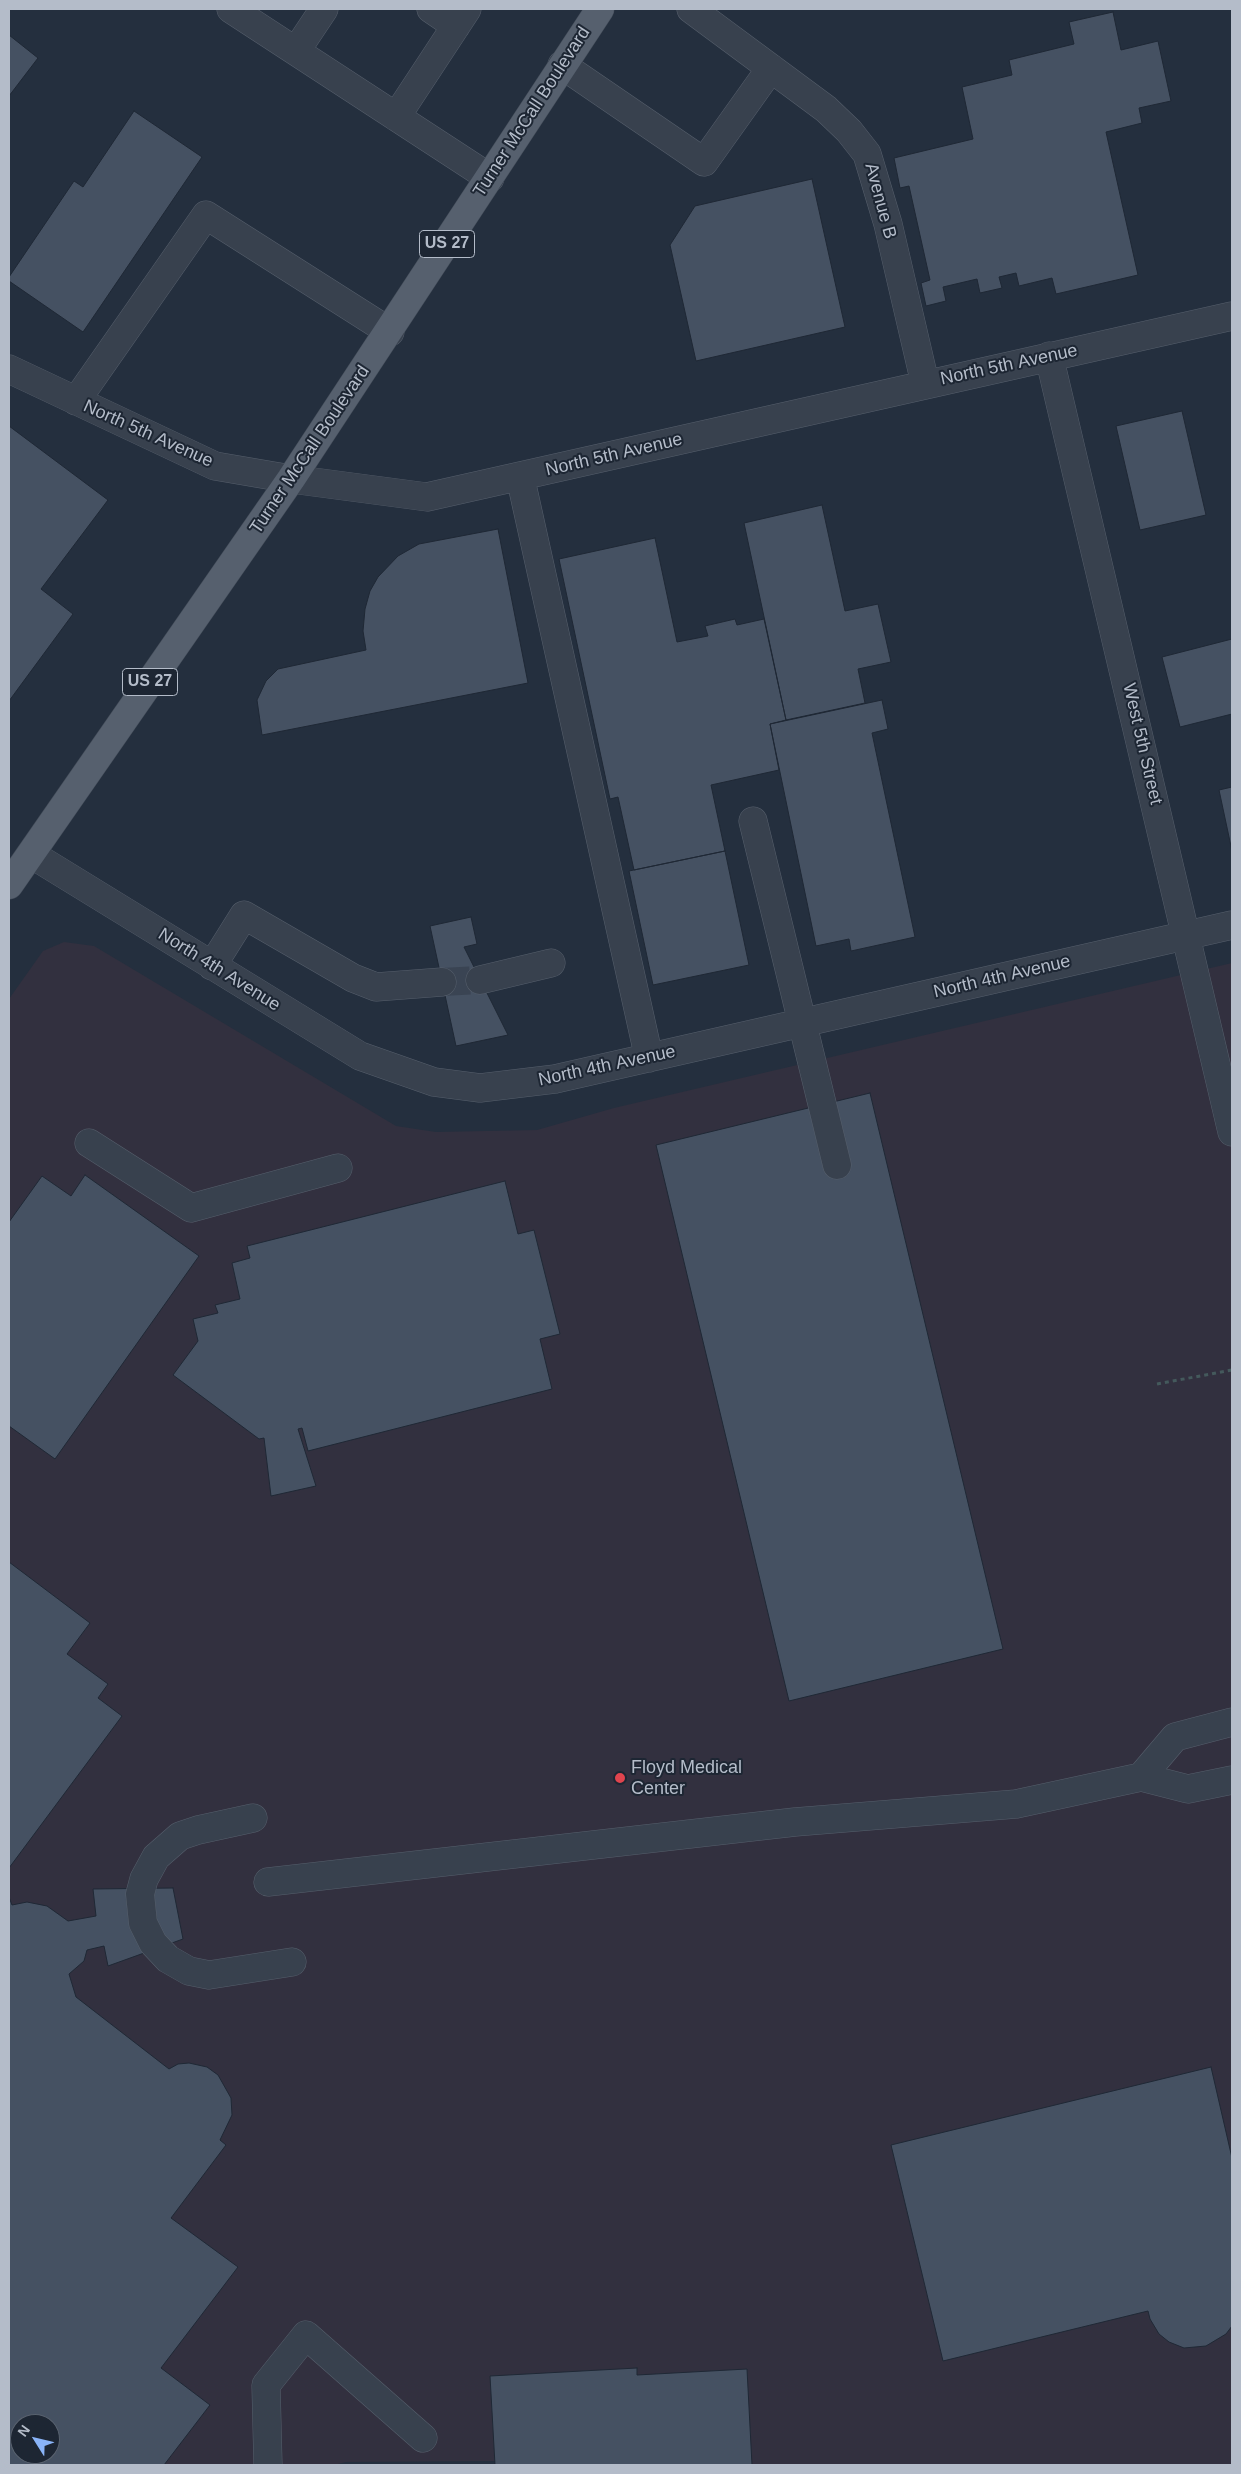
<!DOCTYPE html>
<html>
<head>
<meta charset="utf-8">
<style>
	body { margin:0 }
	#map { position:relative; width:1241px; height:2474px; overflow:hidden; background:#242f3e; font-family:Helvetica,sans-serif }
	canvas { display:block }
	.frame { position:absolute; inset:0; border:10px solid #b4bcc9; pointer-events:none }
	.north { position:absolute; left:10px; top:2414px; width:50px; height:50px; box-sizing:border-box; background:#1d2633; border:1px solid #59626f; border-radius:50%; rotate:306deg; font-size:14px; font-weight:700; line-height:20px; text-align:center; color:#b4bcc9 }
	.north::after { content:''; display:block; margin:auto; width:18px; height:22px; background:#8ab4f8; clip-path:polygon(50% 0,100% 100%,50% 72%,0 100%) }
</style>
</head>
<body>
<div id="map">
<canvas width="1241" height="2474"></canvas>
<div class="frame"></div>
<div class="north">N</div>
</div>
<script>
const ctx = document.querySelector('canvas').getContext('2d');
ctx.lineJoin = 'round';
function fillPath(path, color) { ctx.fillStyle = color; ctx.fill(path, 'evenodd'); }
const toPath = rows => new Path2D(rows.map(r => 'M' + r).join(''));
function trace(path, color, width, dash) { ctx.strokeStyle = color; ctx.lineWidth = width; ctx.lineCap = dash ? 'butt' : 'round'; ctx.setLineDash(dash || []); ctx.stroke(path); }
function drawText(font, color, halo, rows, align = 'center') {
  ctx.font = font + ' Helvetica,sans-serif'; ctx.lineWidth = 4; ctx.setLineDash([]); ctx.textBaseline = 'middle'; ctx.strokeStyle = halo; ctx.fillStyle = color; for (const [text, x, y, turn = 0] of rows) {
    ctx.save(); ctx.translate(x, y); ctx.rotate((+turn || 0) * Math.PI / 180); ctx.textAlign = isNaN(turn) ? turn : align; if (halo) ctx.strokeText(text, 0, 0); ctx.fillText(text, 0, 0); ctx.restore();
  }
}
const medical = toPath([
	[64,942,94,946,396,1126,436,1132,537,1130,614,1108,1232,963,1232,2465,498,2465,498,2461,346,2462,334,2465,9,2465,9,999,43,951],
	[20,2424,50,2424,50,2454,20,2454]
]);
const building = toPath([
	[1113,12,1121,50,1158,41,1171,101,1139,108,1142,123,1106,132,1138,275,1056,294,1052,278,1019,286,1016,273,999,277,1002,288,980,293,977,279,943,287,946,301,926,306,921,283,930,280,909,186,900,188,894,158,973,139,962,87,1012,75,1009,60,1074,44,1069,22,1113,12],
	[9,35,38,58,9,96,9,35],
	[134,111,202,157,83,332,9,281,9,277,74,181,83,187,134,111],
	[812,179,845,327,696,361,670,245,695,206,812,179],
	[1182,411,1206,515,1140,530,1116,426,1182,411],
	[9,426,108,500,41,589,73,614,9,701,9,426],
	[822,505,845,611,878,604,891,662,858,669,865,703,786,720,744,523,822,505],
	[498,529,528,683,262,735,257,700,266,681,278,669,366,650,363,631,365,609,370,591,378,577,398,556,419,544,498,529],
	[655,538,677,642,708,636,705,626,735,619,737,625,764,619,786,720,770,724,779,770,711,785,725,851,634,870,618,797,610,799,559,559,655,538],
	[1232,639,1232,714,1180,727,1162,657,1232,639],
	[882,700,888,729,872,733,915,937,851,951,849,939,816,946,770,724,882,700],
	[1232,787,1232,851,1219,790,1232,787],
	[725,851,749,965,653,985,629,871,725,851],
	[471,917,477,944,464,947,508,1035,456,1046,430,926,471,917],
	[870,1093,1003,1649,789,1701,656,1145,870,1093],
	[85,1175,199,1256,55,1459,9,1426,9,1222,42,1176,71,1196,85,1175],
	[505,1181,518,1234,534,1230,560,1334,540,1339,552,1389,308,1451,302,1428,298,1429,316,1486,271,1496,264,1438,259,1439,173,1375,198,1341,193,1319,218,1313,215,1305,240,1299,232,1263,250,1258,247,1246,505,1181],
	[9,1562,90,1623,67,1654,108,1684,98,1698,122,1716,9,1868,9,1562],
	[173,1888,183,1939,108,1966,104,1946,87,1950,84,1961,69,1974,76,1997,169,2069,178,2064,189,2063,207,2067,218,2075,231,2098,232,2115,220,2140,226,2145,171,2218,238,2267,161,2368,210,2405,164,2465,9,2465,9,1897,12,1905,27,1902,47,1906,68,1921,96,1916,93,1889,173,1888],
	[20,2424,50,2424,50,2454,20,2454,20,2424],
	[1211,2067,1232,2158,1232,2326,1226,2334,1206,2346,1184,2348,1169,2342,1159,2334,1150,2319,1148,2311,943,2361,891,2145,1211,2067],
	[637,2368,637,2375,747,2369,752,2465,495,2465,490,2376,637,2368]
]);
const minorTunnel = toPath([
	[442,982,480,980]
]);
const path = toPath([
	[1157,1384,1232,1370]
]);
const minor = toPath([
	[231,9,490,178],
	[431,9,456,26],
	[691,9,826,109,849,131,867,154,888,224,925,383],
	[296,51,324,9],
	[562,65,704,162,771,68],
	[396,117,467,9],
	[1049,356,1232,1132],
	[9,369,215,466,291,479,427,497,1232,316],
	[76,401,206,215,390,332],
	[520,476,649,1058],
	[753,821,837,1165],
	[31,854,360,1056,434,1082,480,1088,555,1079,1232,925],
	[212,966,244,915,353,978,376,987,442,982],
	[480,980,551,963],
	[89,1143,191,1208,338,1168],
	[1141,1777,1175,1737,1232,1722],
	[253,1818,198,1830,180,1836,156,1857,144,1879,140,1894,143,1923,153,1943,168,1959,189,1971,209,1975,292,1962],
	[268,1882,795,1822,1016,1804,1141,1777,1188,1789,1232,1780],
	[268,2465,266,2385,306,2335,423,2438]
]);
const major = toPath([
	[9,885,291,479,600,9]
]);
const markers = [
	[620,1778,6,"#e0444e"]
];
const shields = [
	[447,244,55],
	[150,682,55]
];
const shieldNames = [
	["US 27",447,244],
	["US 27",150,682]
];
const streetNames = [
	["Turner McCall Boulevard",532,112,-57],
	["Avenue B",880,201,75],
	["North 5th Avenue",1009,365,-12],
	["North 5th Avenue",148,434,24],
	["Turner McCall Boulevard",310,450,-56],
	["North 5th Avenue",614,455,-13],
	["West 5th Street",1142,744,77],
	["North 4th Avenue",219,970,32],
	["North 4th Avenue",1002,977,-13],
	["North 4th Avenue",607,1066,-12]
];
const poiNames = [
	["Floyd Medical",631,1768],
	["Center",631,1789]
];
fillPath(medical, '#32303f');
fillPath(building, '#455162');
trace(building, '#1f2835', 1);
trace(minorTunnel, '#3a4453', 28, [28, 14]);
trace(minor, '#565f6c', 29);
trace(major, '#414a57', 29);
trace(path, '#44595c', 3, [4, 4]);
trace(minor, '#38414e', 28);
trace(major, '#56606e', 28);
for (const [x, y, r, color] of markers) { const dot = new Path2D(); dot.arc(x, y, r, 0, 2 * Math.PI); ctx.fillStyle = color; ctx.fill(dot); trace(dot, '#1d2633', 2); }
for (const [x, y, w] of shields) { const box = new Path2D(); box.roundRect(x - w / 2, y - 13.5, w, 27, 4); ctx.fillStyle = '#1d2633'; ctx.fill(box); trace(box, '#b4bcc9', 1); }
drawText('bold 16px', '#b4bcc9', null, shieldNames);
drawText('18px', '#b4bcc9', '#1d2633', streetNames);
drawText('18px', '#b4bcc9', '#1d2633', poiNames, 'left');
</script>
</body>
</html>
